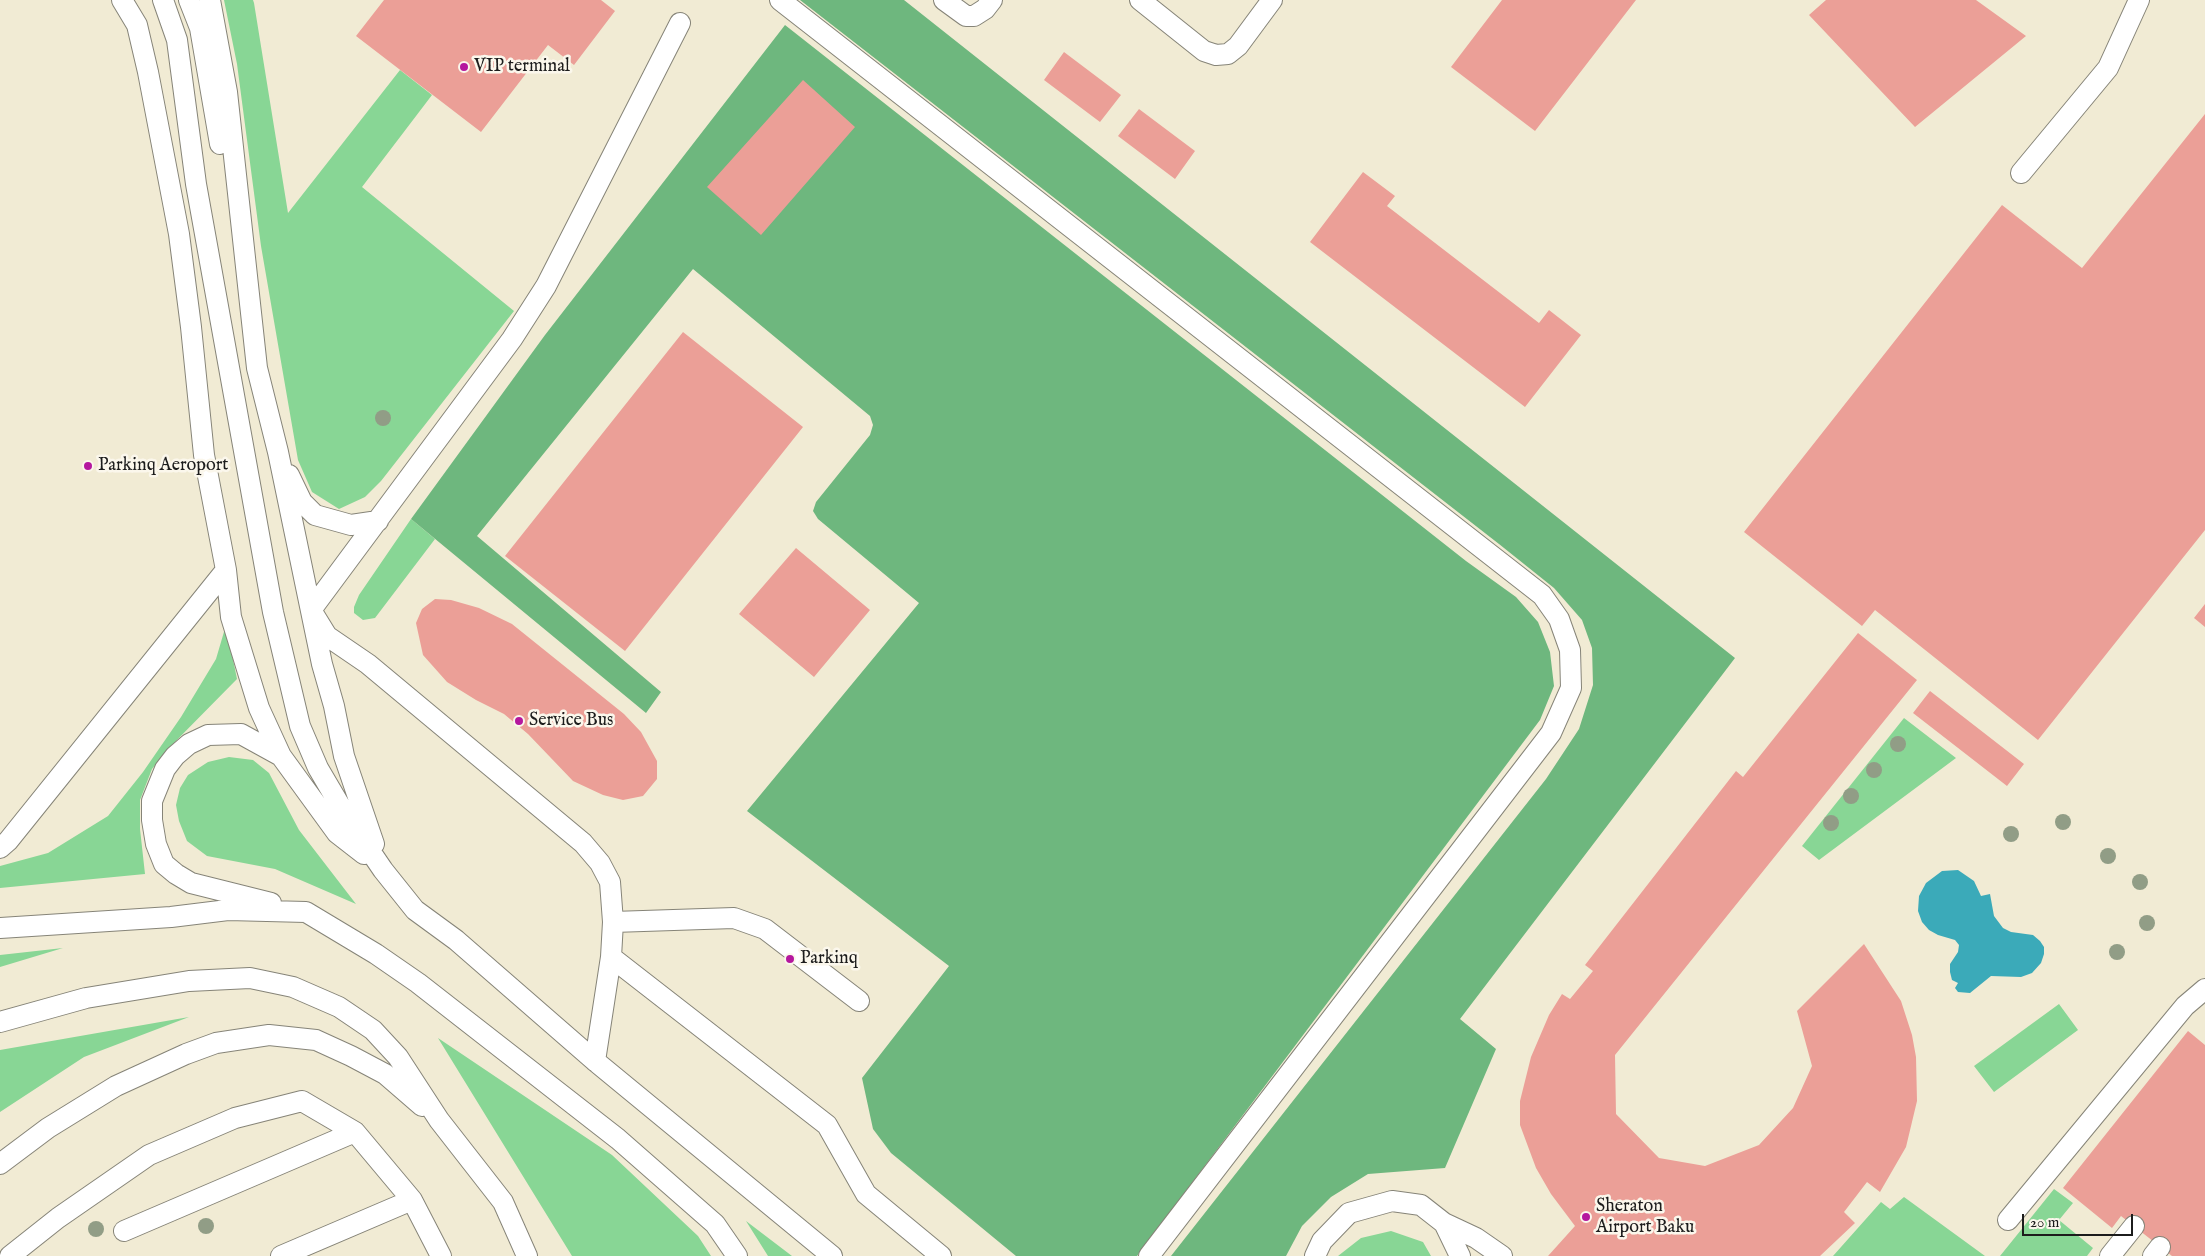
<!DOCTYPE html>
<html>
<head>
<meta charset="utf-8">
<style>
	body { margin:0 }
	#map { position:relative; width:2205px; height:1256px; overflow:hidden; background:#f1ebd4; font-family:"IM FELL English",serif }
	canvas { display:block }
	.scale { position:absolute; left:2022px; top:1214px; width:111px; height:22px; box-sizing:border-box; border:2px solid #1c1c1c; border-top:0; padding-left:6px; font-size:15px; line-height:18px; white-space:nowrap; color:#1c1c1c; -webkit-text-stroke:4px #fbf7ec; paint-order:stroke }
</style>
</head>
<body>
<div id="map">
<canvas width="2205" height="1256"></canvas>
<div class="scale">20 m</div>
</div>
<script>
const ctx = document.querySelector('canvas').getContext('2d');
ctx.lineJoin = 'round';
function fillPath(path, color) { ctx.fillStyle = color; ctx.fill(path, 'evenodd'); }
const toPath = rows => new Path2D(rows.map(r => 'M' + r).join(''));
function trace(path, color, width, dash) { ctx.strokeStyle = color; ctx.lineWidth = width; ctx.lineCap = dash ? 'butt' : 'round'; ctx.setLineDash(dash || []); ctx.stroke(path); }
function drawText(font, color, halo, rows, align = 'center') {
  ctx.font = font + ' "IM FELL English",serif'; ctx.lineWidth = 5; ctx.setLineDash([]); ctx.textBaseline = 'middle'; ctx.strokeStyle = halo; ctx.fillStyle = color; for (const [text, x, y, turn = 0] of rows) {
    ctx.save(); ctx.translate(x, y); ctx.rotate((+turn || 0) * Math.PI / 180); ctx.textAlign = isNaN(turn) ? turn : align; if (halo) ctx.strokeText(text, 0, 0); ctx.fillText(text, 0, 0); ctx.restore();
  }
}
const green = toPath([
	[224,0,253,0,254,3,288,213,400,70,432,95,362,187,514,311,381,481,365,497,339,509,312,492,298,460,261,246,237,64],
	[411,519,435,539,375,618,363,620,354,613,354,607,359,595],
	[226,625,237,679,168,749,152,769,140,800,140,829,145,874,0,888,0,866,48,853,108,816,143,772,181,717,216,659],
	[1904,718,1956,758,1819,860,1802,846],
	[229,757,253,760,269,773,299,830,356,904,275,869,207,856,187,841,179,821,176,805,180,788,188,775,208,762],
	[63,948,0,967,0,955],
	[2059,1004,2078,1030,1994,1092,1974,1066],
	[189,1017,84,1057,0,1112,0,1050],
	[438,1038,612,1155,698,1236,711,1256,572,1256],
	[2054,1189,2073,1203,2059,1220,2093,1248,2087,1256,2000,1256],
	[1904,1197,1985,1256,1833,1256,1881,1202,1890,1209],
	[746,1221,792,1256,768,1256],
	[1391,1231,1423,1242,1431,1256,1338,1256,1361,1238]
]);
const forest = toPath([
	[800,0,904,0,1735,658,1460,1019,1496,1049,1445,1168,1368,1174,1331,1197,1302,1226,1286,1256,1171,1256,1546,779,1579,729,1593,685,1592,648,1582,620,1554,588,1499,544],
	[785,25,1466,561,1516,597,1538,622,1550,652,1554,686,1540,720,1137,1256,1016,1256,891,1153,873,1129,862,1078,949,966,747,811,919,603,818,519,813,511,816,502,870,435,873,425,870,416,693,269,477,536,661,692,646,713,411,519,545,335]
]);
const water = toPath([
	[1958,870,1974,881,1981,896,1990,894,1994,916,2003,928,2011,932,2033,935,2040,941,2044,947,2044,954,2041,963,2032,973,2021,977,1991,976,1970,993,1958,992,1955,988,1958,983,1952,980,1950,972,1950,964,1958,952,1959,945,1955,940,1938,935,1929,930,1922,922,1918,911,1919,896,1926,883,1942,871]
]);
const building = toPath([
	[384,0,601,0,615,11,574,65,548,45,481,132,356,36],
	[1502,0,1636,0,1535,131,1451,67],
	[1826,0,1976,0,2026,36,1915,127,1809,15],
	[1064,52,1121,95,1100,122,1044,80],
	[803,80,855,127,761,235,707,187],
	[1139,109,1195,151,1175,179,1118,136],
	[2205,114,2205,530,2038,740,1875,610,1862,626,1744,532,2002,205,2082,268],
	[1363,172,1395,196,1387,206,1539,323,1549,310,1581,335,1525,407,1310,242],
	[683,332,803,427,625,651,505,556],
	[796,548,870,610,814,677,739,614],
	[435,599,451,600,479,608,512,624,624,714,641,732,657,761,657,779,643,796,623,800,603,795,573,781,528,734,504,714,476,700,447,682,423,655,416,623,422,609],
	[2205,604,2205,627,2194,618],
	[1858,633,1917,680,1615,1055,1616,1114,1659,1158,1705,1166,1759,1145,1793,1108,1812,1066,1797,1011,1864,944,1901,1001,1912,1035,1916,1057,1917,1101,1906,1147,1880,1192,1867,1182,1844,1212,1855,1223,1820,1256,1548,1256,1575,1226,1551,1194,1536,1168,1520,1125,1520,1101,1531,1057,1549,1015,1562,994,1570,999,1593,971,1585,965,1736,771,1743,777],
	[1930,691,2024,764,2007,786,1913,713],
	[2188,1031,2205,1045,2205,1256,2172,1256,2121,1216,2112,1228,2063,1188]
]);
const lane = toPath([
	[122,0,137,25,148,72,179,234,191,327,204,455,226,570,231,617,259,708,281,756,337,833,364,854],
	[163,0,177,40,196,184,273,612,300,726,318,768,345,814,383,870,415,910,456,940,595,1061,832,1256],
	[189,0,200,28,220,144],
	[210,0,227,92,257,368,278,452,322,664,334,706,344,756,374,844],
	[780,0,1542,595,1559,619,1570,650,1571,688,1551,733,1149,1256],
	[944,0,966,16,974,16,985,9,992,0],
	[1140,0,1204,51,1216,55,1228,54,1238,46,1272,0],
	[2021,173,2108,68,2139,0],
	[289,475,302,502,315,515,351,525,378,521],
	[0,848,8,841,226,570],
	[271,903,191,883,176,874,164,864,156,844,152,820,152,801,165,769,175,756,189,744,208,735,241,734,281,756],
	[613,922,734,918,765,929,859,1001],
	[0,928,171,917,228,910,306,912,376,954,418,983,618,1139,715,1224,737,1256],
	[611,957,827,1125,866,1194,941,1256],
	[0,1022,86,998,189,981,250,978,293,987,339,1007,373,1030,398,1057,439,1120,503,1202,527,1256],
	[595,1061,611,957,613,922,610,882,600,863,583,843,368,664,327,636,311,610,512,339,546,286,680,23],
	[0,1164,48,1128,116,1086,186,1054,216,1043,269,1035,316,1040,351,1056,385,1074,422,1106],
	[2008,1220,2185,1006,2205,989],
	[1444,1223,1476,1238,1502,1256],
	[124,1231,355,1132],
	[10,1256,58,1218,149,1155,235,1118,302,1101,355,1132,412,1200,441,1256],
	[281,1256,412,1200],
	[1315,1256,1322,1241,1349,1213,1392,1201,1421,1205,1444,1223,1460,1256],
	[2110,1256,2134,1226],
	[2153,1256,2160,1247]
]);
const trees = [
	[383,418],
	[1898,744],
	[1874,770],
	[1851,796],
	[2063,822],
	[1831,823],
	[2011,834],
	[2108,856],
	[2140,882],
	[2147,923],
	[2117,952],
	[206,1226],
	[96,1229]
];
const markers = [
	[464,67,5,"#b5179e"],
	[88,466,5,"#b5179e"],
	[519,721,5,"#b5179e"],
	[790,959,5,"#b5179e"],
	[1586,1217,5,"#b5179e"]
];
const poiNames = [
	["VIP terminal",474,67],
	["Parkinq Aeroport",98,466],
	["Service Bus",529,721],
	["Parkinq",800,959],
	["Sheraton",1596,1207],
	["Airport Baku",1596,1228]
];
fillPath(green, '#88d695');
fillPath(forest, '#6eb77e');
fillPath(water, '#3baab9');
fillPath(building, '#eb9f97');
trace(lane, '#868478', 22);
trace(lane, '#fff', 20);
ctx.fillStyle = '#919d86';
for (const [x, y] of trees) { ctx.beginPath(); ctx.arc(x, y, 8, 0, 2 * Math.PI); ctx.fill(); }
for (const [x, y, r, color] of markers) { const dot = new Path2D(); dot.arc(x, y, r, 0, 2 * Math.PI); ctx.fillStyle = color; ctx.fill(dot); trace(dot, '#fbf7ec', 2); }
drawText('18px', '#1c1c1c', '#fbf7ec', poiNames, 'left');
</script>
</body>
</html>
